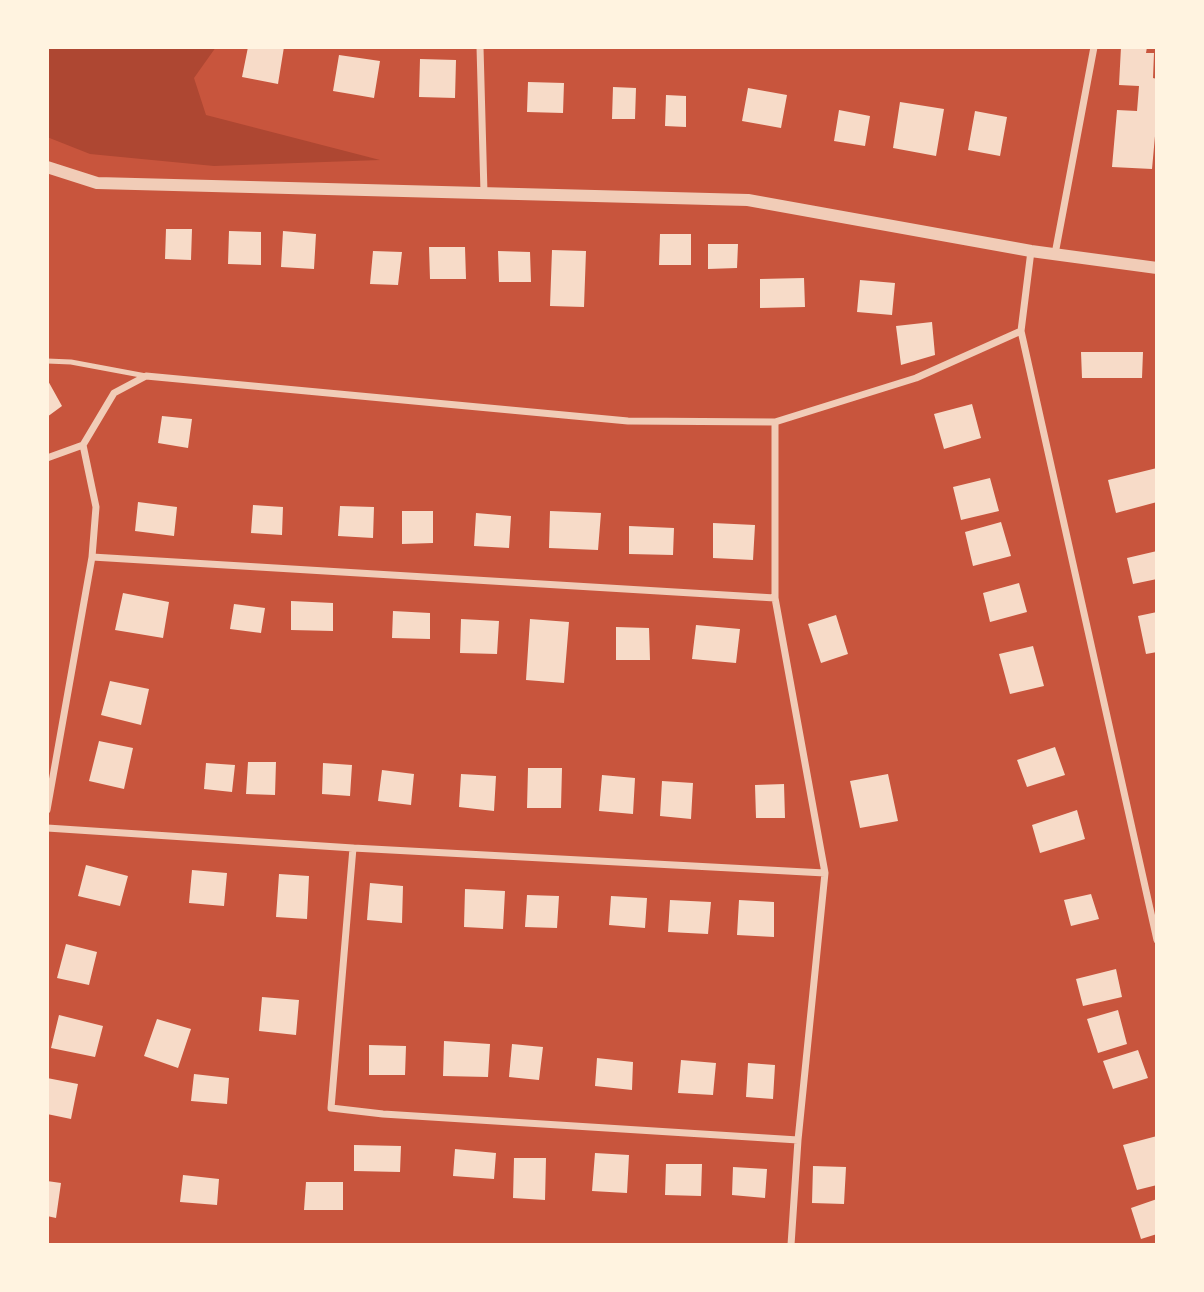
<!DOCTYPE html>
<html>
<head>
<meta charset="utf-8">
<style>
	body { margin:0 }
	#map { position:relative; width:1204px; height:1292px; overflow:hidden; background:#c8553d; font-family:"DejaVu Sans",sans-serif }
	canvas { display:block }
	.frame { position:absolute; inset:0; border:49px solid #fff3e0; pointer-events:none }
</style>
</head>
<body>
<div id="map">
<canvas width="1204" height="1292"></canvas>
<div class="frame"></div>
</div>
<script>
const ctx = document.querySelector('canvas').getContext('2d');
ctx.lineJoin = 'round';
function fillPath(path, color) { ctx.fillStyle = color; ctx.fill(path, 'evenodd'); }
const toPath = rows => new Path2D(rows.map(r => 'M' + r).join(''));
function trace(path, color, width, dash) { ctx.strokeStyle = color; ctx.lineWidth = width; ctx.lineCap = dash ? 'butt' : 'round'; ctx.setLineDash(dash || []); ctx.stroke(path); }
const green = toPath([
	[47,47,216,47,194,78,206,115,380,160,214,166,90,154,47,137]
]);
const building = toPath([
	[248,47,284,47,278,84,242,77],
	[1121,47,1147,47,1146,53,1154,53,1153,78,1157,79,1157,114,1152,169,1112,167,1117,110,1137,111,1139,86,1119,85],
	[339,55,380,61,374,98,333,91],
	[420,59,456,60,455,98,419,97],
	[528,82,564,83,563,113,527,112],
	[613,87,636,88,635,119,612,119],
	[748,88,787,95,781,128,742,121],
	[666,95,686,96,686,127,665,126],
	[900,102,944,109,936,156,893,148],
	[839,110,870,116,865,146,834,141],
	[975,111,1007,117,1000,156,968,150],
	[166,229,192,229,191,260,165,259],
	[229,231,261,232,261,265,228,264],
	[283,231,316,234,314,269,281,267],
	[660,234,691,234,691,265,659,265],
	[708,244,738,244,737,268,708,269],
	[429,247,465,247,466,279,430,279],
	[552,250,586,251,584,307,550,306],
	[373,251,402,252,398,285,370,284],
	[498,251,530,252,531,282,499,282],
	[804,278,805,307,760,308,760,279],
	[860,280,895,283,892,315,857,312],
	[932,322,935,355,901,365,896,326],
	[1081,352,1143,352,1142,378,1082,378],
	[47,379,62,406,47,417],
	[972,404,981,438,944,449,934,414],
	[162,416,192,419,188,448,158,443],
	[1157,468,1157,502,1116,513,1108,480],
	[990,478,999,511,961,520,953,487],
	[138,502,177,507,174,536,135,531],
	[253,505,283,507,282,535,251,533],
	[340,506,374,507,373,538,338,536],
	[402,511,433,511,433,543,402,544],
	[550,511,601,513,598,550,549,548],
	[476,513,511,516,509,548,474,546],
	[1001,522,1011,556,973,566,965,532],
	[713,523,755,525,753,560,713,558],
	[629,526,674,528,673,555,629,554],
	[1157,551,1157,579,1133,584,1127,558],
	[1019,583,1027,612,990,622,983,593],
	[123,593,169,602,163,638,115,630],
	[291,601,333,603,333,631,291,630],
	[234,604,265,608,261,633,230,629],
	[393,611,430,613,430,639,392,638],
	[1157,612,1157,652,1146,654,1138,616],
	[836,615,848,654,821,663,808,624],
	[461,619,499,621,497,654,460,653],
	[530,619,569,622,564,683,526,680],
	[696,625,740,629,736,663,692,659],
	[616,627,649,628,650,660,616,660],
	[1033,646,1044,686,1010,694,999,654],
	[110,681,149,689,141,725,101,715],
	[99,741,133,748,124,789,89,781],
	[1055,747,1065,775,1027,787,1017,760],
	[248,762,276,762,275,795,246,794],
	[206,763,235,765,232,792,204,789],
	[323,763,352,765,350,796,322,794],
	[528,768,562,768,561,808,527,808],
	[382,770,414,774,411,805,378,801],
	[461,774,496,776,494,811,459,807],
	[888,774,898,821,860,828,850,781],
	[602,775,635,778,633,814,599,811],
	[662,781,693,783,691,819,660,816],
	[784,784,785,818,756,818,755,785],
	[1077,810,1085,839,1040,853,1032,825],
	[86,865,128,876,120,906,78,896],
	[192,870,227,873,224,906,189,903],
	[279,874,309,876,307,919,276,917],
	[370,883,403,886,402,923,367,920],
	[465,889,505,891,503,929,464,927],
	[1091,894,1099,919,1071,926,1064,900],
	[527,895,559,896,557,928,525,927],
	[611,896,647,898,645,928,609,925],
	[670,900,711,902,708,934,668,932],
	[739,900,774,902,774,937,737,935],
	[66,944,97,952,89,985,57,978],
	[1116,969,1122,997,1083,1006,1076,979],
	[262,997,299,1000,296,1035,259,1031],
	[1118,1010,1127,1044,1098,1053,1087,1019],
	[59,1015,103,1026,95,1057,51,1048],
	[157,1019,191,1029,178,1068,144,1056],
	[444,1041,490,1044,488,1077,443,1076],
	[512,1044,543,1047,539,1080,509,1077],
	[369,1045,406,1046,405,1075,369,1075],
	[1138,1050,1148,1078,1113,1089,1103,1061],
	[597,1058,633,1062,632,1090,595,1086],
	[681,1060,716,1063,713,1095,678,1093],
	[748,1063,775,1065,773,1099,746,1097],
	[194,1074,229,1078,227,1104,191,1101],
	[47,1078,78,1084,71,1119,47,1114],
	[1157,1136,1157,1185,1137,1190,1123,1145],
	[354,1145,401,1146,400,1172,354,1171],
	[455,1149,496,1153,494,1179,453,1176],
	[595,1153,629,1155,627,1193,592,1191],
	[514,1158,546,1158,545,1200,513,1198],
	[666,1164,702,1164,701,1196,665,1195],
	[813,1166,846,1167,844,1204,812,1203],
	[733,1167,767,1169,765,1198,732,1195],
	[183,1175,219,1179,217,1205,180,1202],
	[47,1181,61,1183,56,1218,47,1216],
	[306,1182,343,1182,343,1210,304,1210],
	[1157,1199,1157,1234,1141,1239,1131,1208]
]);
const service = toPath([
	[47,361,71,362,146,376]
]);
const minor = toPath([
	[480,47,484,193],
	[1031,251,1021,331,1157,940],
	[1055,254,1094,47],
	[47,458,83,445,114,393,146,376,628,421,775,422,916,378,1021,331],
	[92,557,775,598,775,422],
	[775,598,825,873,798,1140,791,1245],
	[47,810,92,557,96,507,83,445],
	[47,828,353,848,825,873],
	[353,848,331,1108,383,1114,798,1140]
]);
const tertiary = toPath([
	[47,167,97,183,748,200,1031,251,1157,268]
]);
fillPath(green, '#ae4732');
fillPath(building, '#f7dbc8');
trace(service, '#f1ccb7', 5);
trace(minor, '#f1ccb7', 7);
trace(tertiary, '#f1ccb7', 12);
</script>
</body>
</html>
